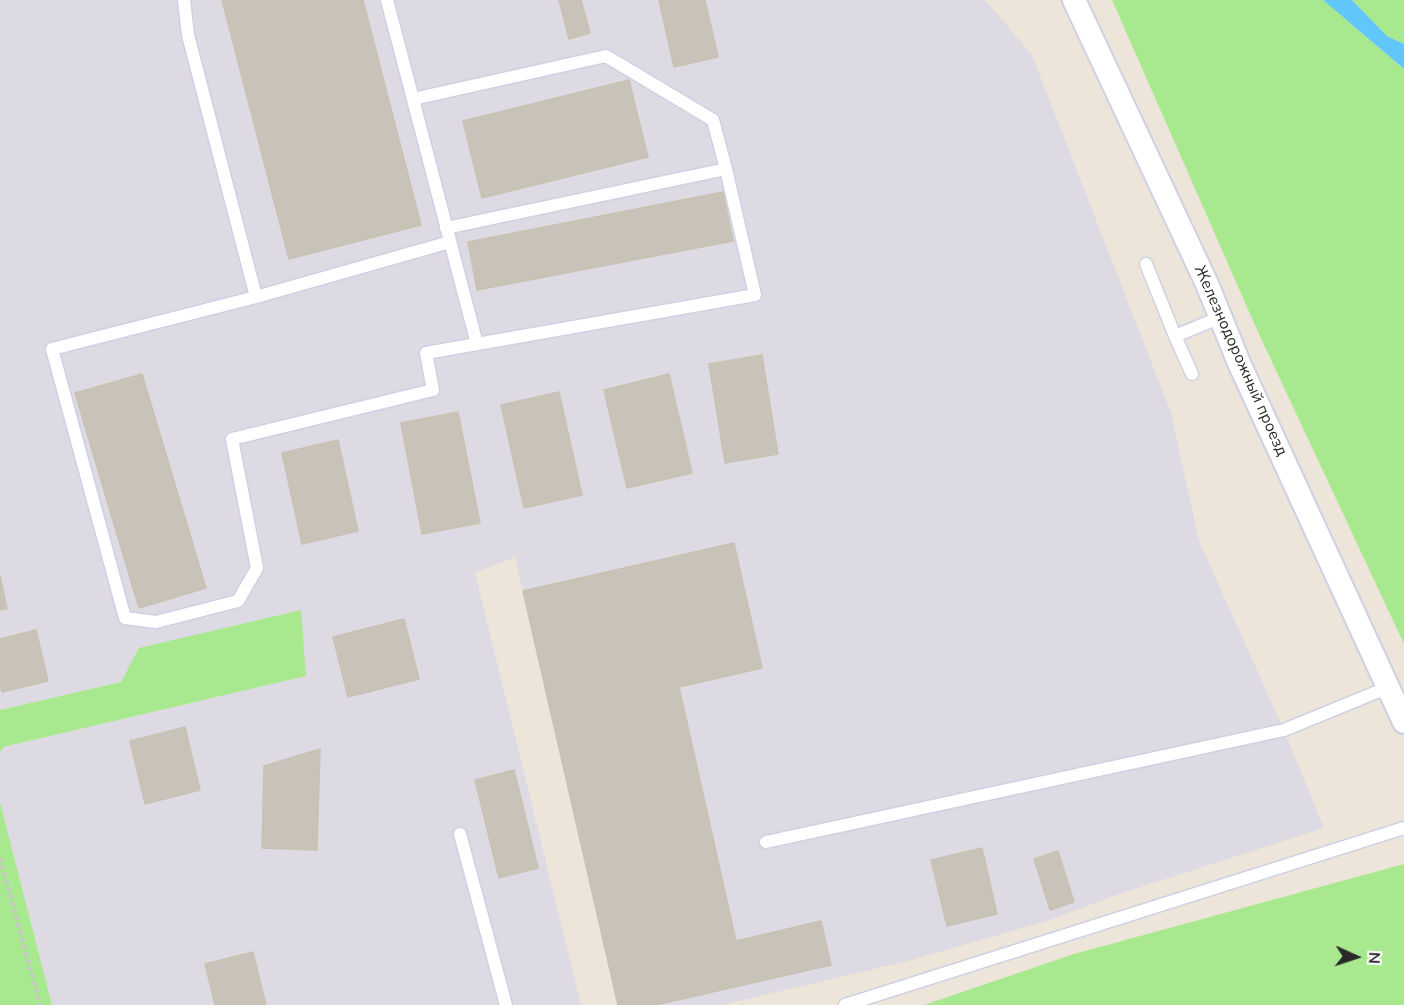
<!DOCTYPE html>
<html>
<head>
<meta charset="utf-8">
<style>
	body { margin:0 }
	#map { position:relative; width:1404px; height:1005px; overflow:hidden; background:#ede5d9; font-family:"Nunito Sans",sans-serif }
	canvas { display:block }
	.north { position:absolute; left:1326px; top:927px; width:60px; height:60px; -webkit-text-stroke:4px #fff; paint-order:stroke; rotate:93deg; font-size:16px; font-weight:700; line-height:24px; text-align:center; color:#292929 }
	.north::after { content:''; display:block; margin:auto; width:21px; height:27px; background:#292929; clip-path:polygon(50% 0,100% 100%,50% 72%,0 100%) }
</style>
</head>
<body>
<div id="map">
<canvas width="1404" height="1005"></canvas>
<div class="north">N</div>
</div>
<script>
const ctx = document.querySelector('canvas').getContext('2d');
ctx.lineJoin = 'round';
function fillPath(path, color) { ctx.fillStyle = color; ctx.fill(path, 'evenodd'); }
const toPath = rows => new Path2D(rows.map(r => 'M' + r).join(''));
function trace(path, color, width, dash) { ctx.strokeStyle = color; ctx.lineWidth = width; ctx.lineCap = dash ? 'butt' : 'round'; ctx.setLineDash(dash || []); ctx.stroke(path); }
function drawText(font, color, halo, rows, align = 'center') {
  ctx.font = font + ' "Nunito Sans",sans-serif'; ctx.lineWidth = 5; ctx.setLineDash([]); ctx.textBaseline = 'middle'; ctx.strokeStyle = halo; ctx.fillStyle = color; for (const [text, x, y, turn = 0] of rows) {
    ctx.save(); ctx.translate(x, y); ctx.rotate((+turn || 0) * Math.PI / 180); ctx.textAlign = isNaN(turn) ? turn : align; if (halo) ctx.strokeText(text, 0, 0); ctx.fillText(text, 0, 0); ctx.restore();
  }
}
const industrial = toPath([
	[0,0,985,0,1032,55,1171,413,1199,541,1284,730,1324,828,1116,895,1050,920,908,961,722,1005,618,1005,515,557,475,573,581,1005,52,1005,0,802,0,753,3,747,305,676,121,682,0,710]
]);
const green = toPath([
	[1112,0,1323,0,1404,69,1404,644,1258,332],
	[1352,0,1404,0,1404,44,1387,36],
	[301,610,306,676,3,747,0,753,0,710,121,682,139,648],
	[0,802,52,1005,0,1005],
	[1404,864,1404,1005,924,1005,1074,954]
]);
const water = toPath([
	[1323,0,1352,0,1387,36,1404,44,1404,69]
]);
const building = toPath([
	[222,0,363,0,421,225,289,259,222,0],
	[559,0,581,0,590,33,569,39,559,0],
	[659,0,705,0,718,57,674,67,659,0],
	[629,80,648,157,482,198,463,121,629,80],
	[723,192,733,241,477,290,468,242,723,192],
	[762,355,778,454,725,463,709,364,762,355],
	[142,374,206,588,139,608,75,393,142,374],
	[669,374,692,473,627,488,604,390,669,374],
	[559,392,582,495,524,508,501,405,559,392],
	[458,412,480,523,422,534,401,423,458,412],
	[338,440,358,531,302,544,282,453,338,440],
	[734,543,762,668,679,687,736,941,821,921,831,965,656,1005,618,1005,523,591,734,543],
	[0,576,7,609,0,610,0,576],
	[404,619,419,679,348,697,333,637,404,619],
	[36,630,48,681,2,692,0,684,0,639,36,630],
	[185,727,200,790,145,804,130,741,185,727],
	[320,749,317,850,262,848,264,766,320,749],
	[514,770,538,868,499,878,475,780,514,770],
	[982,848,997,914,947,926,931,860,982,848],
	[1058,851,1074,902,1050,910,1034,859,1058,851],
	[253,952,266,1005,215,1005,205,964,253,952]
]);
const path = toPath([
	[0,858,40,1005]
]);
const lane = toPath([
	[184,0,188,35,256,297],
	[387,0,477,344],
	[413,99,606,56,713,120,726,169,755,295,426,353,433,390,232,439,257,568,238,601,156,622,125,618,52,349,256,297,450,242],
	[446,228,726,169],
	[1146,264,1175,336,1221,317],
	[1175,336,1192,374],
	[460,834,506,1005],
	[766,842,1284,730,1389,687],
	[845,1005,1404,828]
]);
const street = toPath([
	[1074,0,1207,284,1239,363,1404,722]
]);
const streetNames = [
	["Железнодорожный проезд",1240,361,66]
];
fillPath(industrial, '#dedae4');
fillPath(green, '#a8e990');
fillPath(water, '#61c7f9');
fillPath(building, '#c8c2b9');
trace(building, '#c8c2b2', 1.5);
trace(lane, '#ced1e3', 15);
trace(street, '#ced1e3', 26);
trace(path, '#c7c7c7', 4, [4.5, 3]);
trace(lane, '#fff', 12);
trace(street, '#fff', 22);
drawText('16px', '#292929', '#fff', streetNames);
</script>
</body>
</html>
